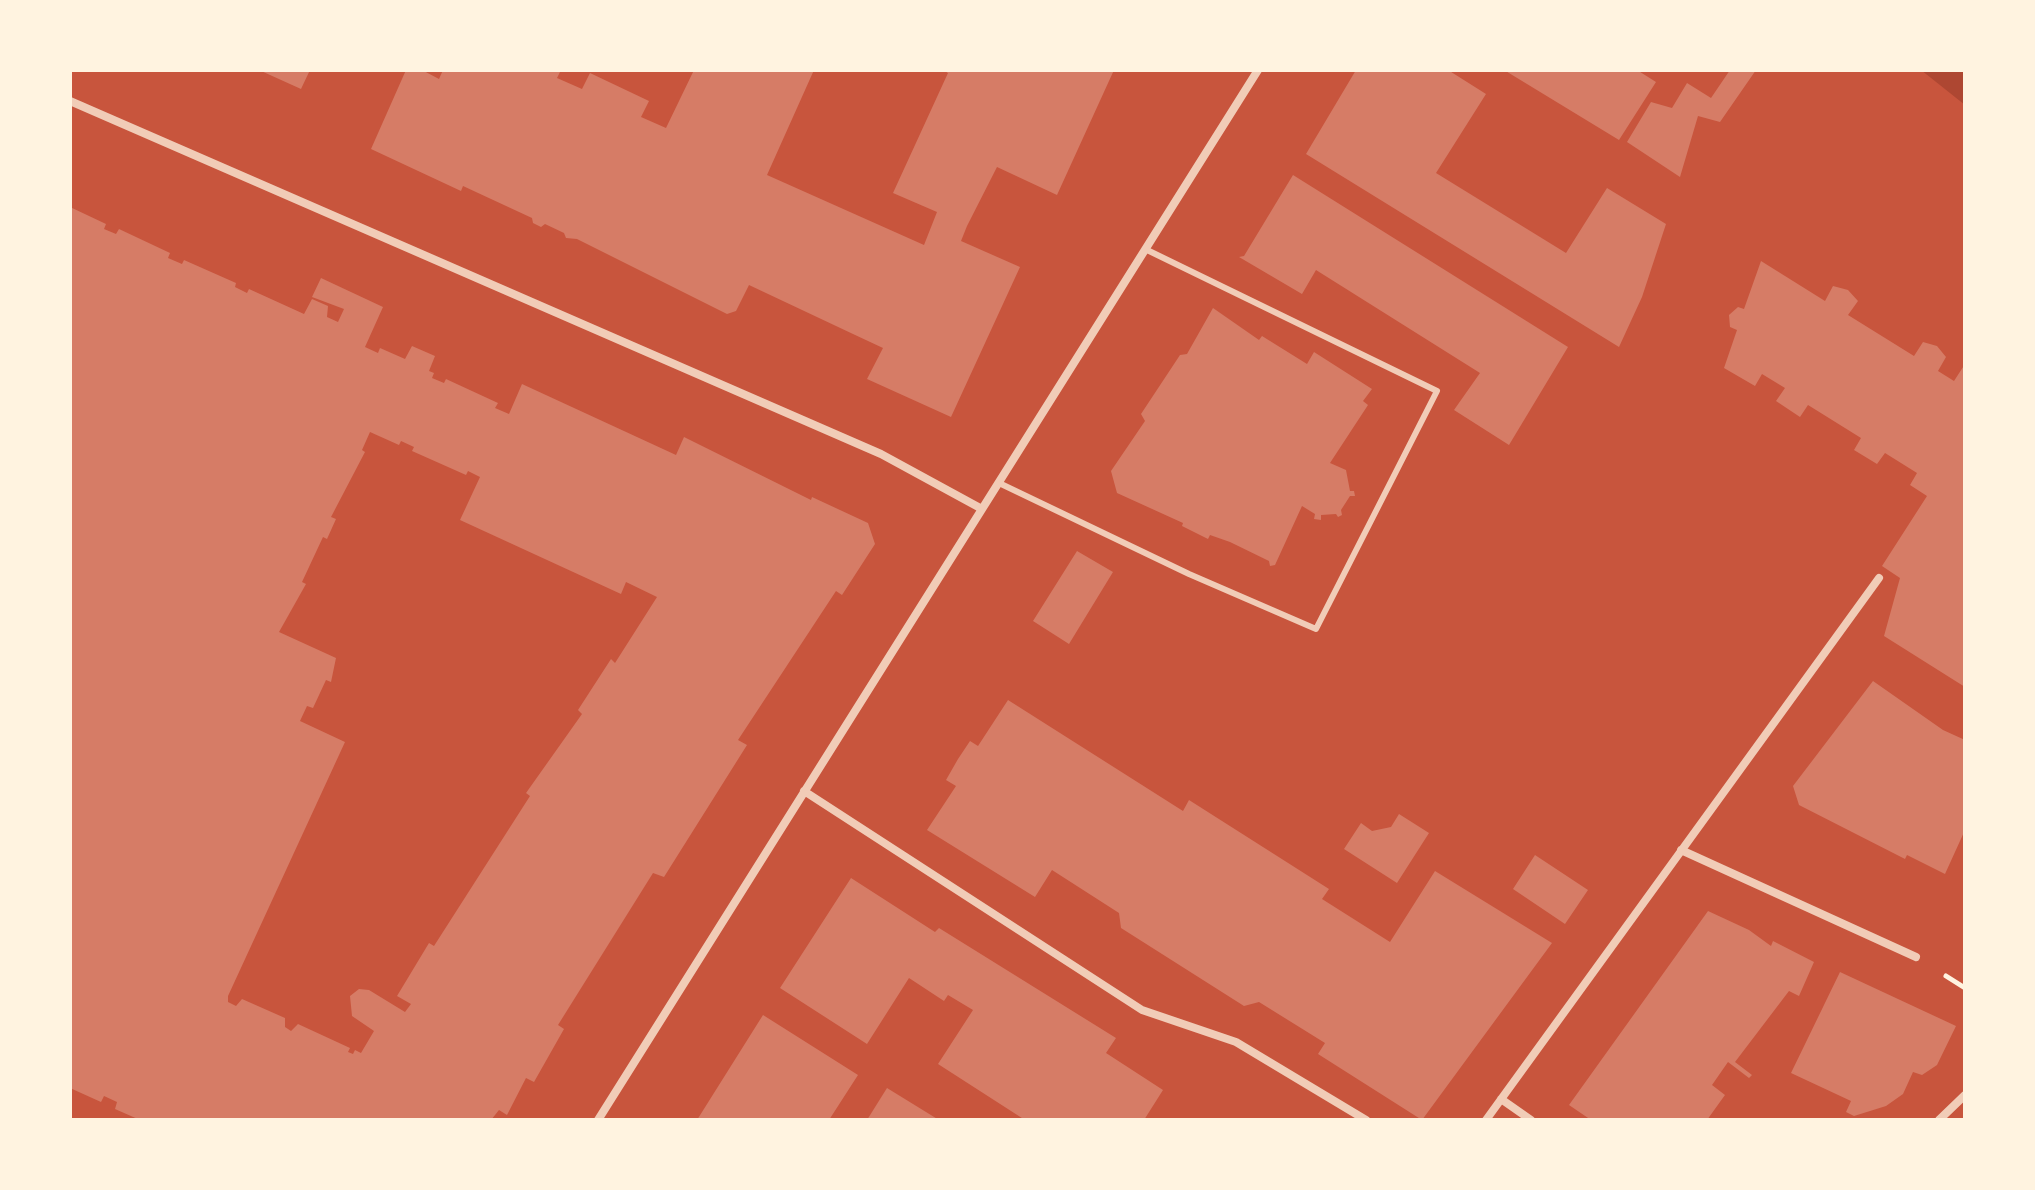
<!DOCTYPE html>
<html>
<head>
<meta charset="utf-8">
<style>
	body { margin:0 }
	#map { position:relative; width:2035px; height:1190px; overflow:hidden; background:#c8553d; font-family:"IBM Plex Sans",sans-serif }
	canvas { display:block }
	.frame { position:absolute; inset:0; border:72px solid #fff3e0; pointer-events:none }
</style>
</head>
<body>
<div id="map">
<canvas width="2035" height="1190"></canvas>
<div class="frame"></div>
</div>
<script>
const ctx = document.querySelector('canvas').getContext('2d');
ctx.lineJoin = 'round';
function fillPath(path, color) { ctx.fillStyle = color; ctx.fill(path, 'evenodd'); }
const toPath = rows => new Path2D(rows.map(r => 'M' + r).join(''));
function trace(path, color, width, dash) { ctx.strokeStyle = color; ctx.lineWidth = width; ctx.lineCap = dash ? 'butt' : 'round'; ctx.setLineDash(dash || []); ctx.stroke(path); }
const green = toPath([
	[1921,70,1965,70,1965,105]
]);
const building = toPath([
	[259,70,310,70,301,89],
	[406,70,422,70,439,79,443,70,561,70,557,78,582,89,590,73,649,101,641,117,666,128,694,70,814,70,767,175,924,245,937,212,893,193,948,73,943,70,1114,70,1057,195,997,167,967,226,961,241,1020,267,951,417,867,379,883,348,853,334,749,285,736,311,727,314,577,239,566,238,564,233,545,224,541,227,533,223,532,218,463,186,461,191,371,149],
	[1356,70,1448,70,1486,94,1436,173,1566,253,1607,188,1666,224,1642,297,1619,347,1306,154],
	[1504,70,1637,70,1656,82,1619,140],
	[1730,70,1756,70,1720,122,1698,116,1680,177,1627,142,1651,102,1672,108,1687,83,1711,98],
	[1293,175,1568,347,1509,445,1454,410,1480,373,1316,270,1302,294,1239,257,1244,256],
	[70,207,106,224,104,229,116,234,119,229,170,253,168,258,182,264,184,260,236,283,235,287,247,293,249,289,304,314,312,299,328,306,327,317,338,322,344,309,312,297,321,278,383,307,365,347,378,353,380,348,405,359,412,346,435,356,429,371,434,373,432,378,444,383,446,379,498,403,495,408,509,414,522,384,676,455,684,437,811,500,812,497,868,523,875,544,842,595,836,591,738,740,747,745,664,877,653,873,558,1025,564,1029,534,1082,526,1078,507,1115,499,1110,491,1120,140,1120,115,1109,117,1102,104,1096,101,1102,70,1088],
	[370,432,399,445,401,441,414,447,412,451,466,475,468,471,480,477,460,520,621,594,626,582,657,597,615,663,611,659,578,710,582,714,526,793,530,796,434,946,429,943,397,996,411,1004,405,1012,369,990,359,989,350,996,352,1016,374,1031,361,1053,355,1050,353,1054,348,1052,350,1048,298,1024,291,1031,285,1027,285,1018,242,999,236,1006,228,1002,228,996,345,742,300,721,307,706,313,708,326,680,331,682,336,658,279,632,306,584,302,582,323,537,327,539,336,519,331,517,365,452,362,450],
	[1761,261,1825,301,1833,286,1848,290,1858,301,1848,315,1914,356,1923,342,1937,346,1946,357,1938,371,1954,381,1965,364,1965,687,1884,636,1900,578,1882,566,1927,496,1910,485,1917,473,1885,453,1877,464,1854,450,1861,438,1808,405,1800,417,1776,401,1785,388,1762,374,1755,386,1724,368,1737,330,1730,327,1729,315,1738,307,1744,309],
	[1213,308,1259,340,1262,336,1307,364,1314,352,1372,389,1363,401,1368,405,1330,463,1346,470,1350,491,1354,491,1355,496,1350,496,1341,510,1342,515,1338,517,1336,514,1321,515,1321,520,1314,519,1315,514,1302,506,1275,565,1270,566,1269,561,1230,542,1210,535,1208,539,1182,526,1183,523,1117,493,1111,471,1145,421,1141,414,1180,355,1187,354],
	[1077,551,1113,572,1069,644,1033,621],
	[1873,681,1943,730,1965,740,1965,830,1945,874,1907,855,1905,859,1799,805,1793,786],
	[1008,700,1183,811,1189,800,1329,889,1322,899,1390,942,1435,871,1552,943,1422,1120,1318,1054,1325,1043,1259,1002,1244,1006,1121,928,1119,913,1052,870,1035,897,927,830,956,786,946,780,958,759,970,741,978,746],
	[1399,814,1429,833,1397,883,1344,849,1361,823,1372,831,1391,827],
	[1535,855,1588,890,1565,924,1513,889],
	[851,878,935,932,939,928,1116,1038,1106,1053,1163,1090,1144,1120,1025,1120,938,1064,973,1010,948,995,944,1001,909,978,867,1044,780,988],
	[1708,911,1749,930,1771,946,1773,941,1814,962,1799,996,1789,991,1735,1062,1752,1075,1749,1078,1728,1062,1712,1085,1725,1095,1707,1120,1591,1120,1569,1105],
	[1840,972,1956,1026,1937,1065,1922,1075,1913,1072,1903,1094,1886,1106,1854,1116,1846,1112,1851,1101,1791,1073],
	[763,1015,858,1075,829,1120,697,1120],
	[887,1088,939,1120,867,1120]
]);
const path = toPath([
	[1946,976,1965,988]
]);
const service = toPath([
	[999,483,1189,574,1316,629,1437,391,1145,249]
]);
const minor = toPath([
	[70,101,881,454,982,509],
	[804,791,1142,1010,1236,1042,1366,1120],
	[1681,850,1916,957],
	[1501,1099,1531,1120],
	[598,1120,1258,70],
	[1486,1120,1879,578],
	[1939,1120,1965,1095]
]);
fillPath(green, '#ae4732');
fillPath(building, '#d67c66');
trace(path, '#fff3e0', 5);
trace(service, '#f1ccb7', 6);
trace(minor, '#f1ccb7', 8);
</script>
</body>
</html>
